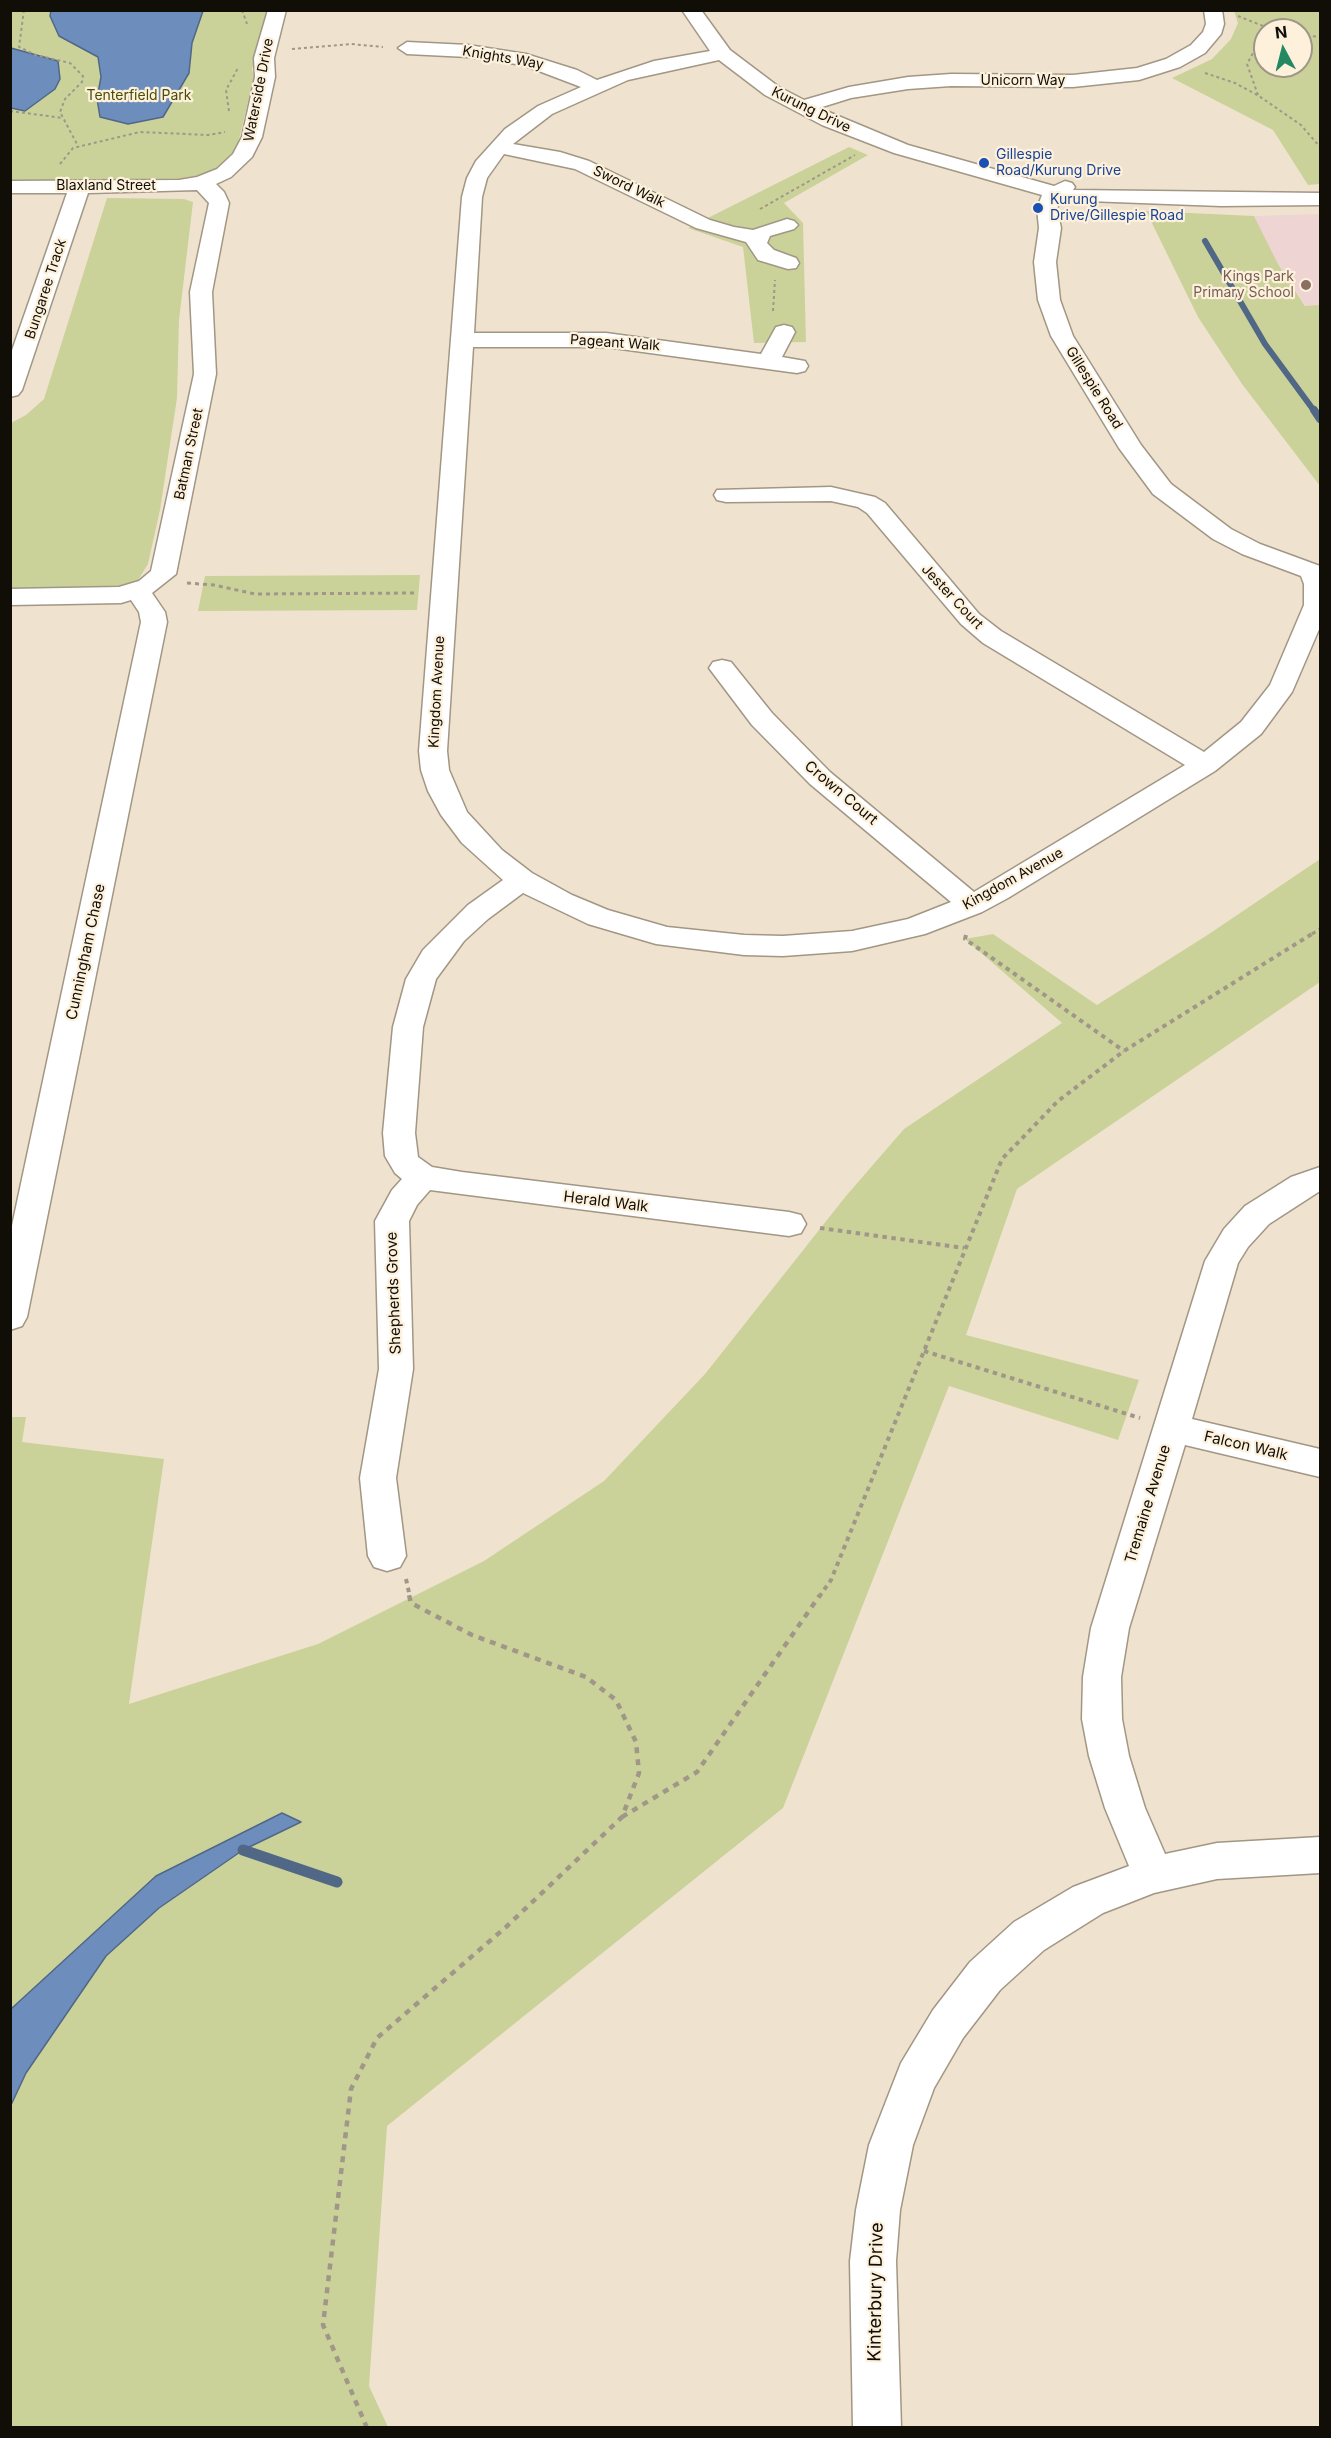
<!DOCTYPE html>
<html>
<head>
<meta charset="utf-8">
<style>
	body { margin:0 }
	#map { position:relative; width:1331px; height:2438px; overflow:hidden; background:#efe3cf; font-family:Inter,sans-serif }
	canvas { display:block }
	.frame { position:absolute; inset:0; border:12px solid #110d07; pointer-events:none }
	.north { position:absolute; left:1253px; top:18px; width:60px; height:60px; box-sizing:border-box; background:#fdf1dc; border:2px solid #9f9687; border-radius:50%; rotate:353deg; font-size:16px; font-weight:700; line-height:24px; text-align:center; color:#110d07 }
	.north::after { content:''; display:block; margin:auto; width:21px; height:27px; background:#248863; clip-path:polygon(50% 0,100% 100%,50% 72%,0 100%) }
</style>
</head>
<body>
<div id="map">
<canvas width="1331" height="2438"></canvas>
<div class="frame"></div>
<div class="north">N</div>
</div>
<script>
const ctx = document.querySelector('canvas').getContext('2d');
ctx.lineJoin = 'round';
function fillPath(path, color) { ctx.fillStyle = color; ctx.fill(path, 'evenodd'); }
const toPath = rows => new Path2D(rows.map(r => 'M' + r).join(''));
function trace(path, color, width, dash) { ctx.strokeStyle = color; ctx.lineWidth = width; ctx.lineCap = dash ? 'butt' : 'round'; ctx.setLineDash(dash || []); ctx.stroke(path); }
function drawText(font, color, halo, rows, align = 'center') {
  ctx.font = font + ' Inter,sans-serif'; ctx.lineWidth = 4.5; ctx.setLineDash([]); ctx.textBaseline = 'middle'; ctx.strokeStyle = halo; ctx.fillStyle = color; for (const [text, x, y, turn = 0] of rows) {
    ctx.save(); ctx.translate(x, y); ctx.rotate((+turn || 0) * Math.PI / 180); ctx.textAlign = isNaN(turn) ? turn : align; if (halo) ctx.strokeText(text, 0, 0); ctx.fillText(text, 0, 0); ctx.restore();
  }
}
const education = toPath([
	[1320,214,1320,327,1278,264,1254,216]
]);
const green = toPath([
	[11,11,268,11,252,69,254,77,237,148,223,164,209,174,180,182,11,180],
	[1234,11,1320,11,1320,184,1308,185,1273,130,1172,78,1212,59,1231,39,1238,23],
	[1265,30,1301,30,1301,66,1265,66],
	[849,147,868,155,784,203,803,223,806,342,754,343,743,247,688,228],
	[107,198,184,199,193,202,179,320,177,398,160,510,148,564,138,580,121,587,11,591,11,423,26,415,44,399],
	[1146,211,1254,216,1278,264,1305,306,1320,305,1320,486,1242,384,1198,317],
	[420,575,417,610,198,611,205,576],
	[1320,859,1320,982,1017,1189,966,1335,1139,1380,1118,1440,949,1386,783,1808,387,2126,369,2386,388,2427,11,2427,10,1417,26,1417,22,1442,164,1459,129,1704,318,1644,484,1561,604,1481,705,1374,846,1196,904,1129,1062,1023,965,939,993,934,1097,1005,1209,934]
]);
const water = toPath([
	[51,10,203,11,192,43,189,73,163,117,128,124,100,117,97,99,101,77,98,57,59,36,50,16,51,10],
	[11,48,58,61,60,79,55,89,25,111,11,108,11,48],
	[282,1813,301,1822,243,1850,159,1908,106,1956,26,2073,11,2105,11,2009,156,1876,282,1813]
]);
const streamFar2 = toPath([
	[1205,241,1265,344,1315,412]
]);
const streamFar1 = toPath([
	[1314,410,1320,419]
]);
const stream = toPath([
	[243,1850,337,1882]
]);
const pathFar3 = toPath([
	[24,10,19,47,36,55,70,63,83,76,82,82,65,99,60,112,78,146],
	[242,10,247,24],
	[1238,16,1273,30],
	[1301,35,1320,37],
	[1301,38,1311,38],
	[292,49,351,44,383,47],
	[1205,73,1235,83,1259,96,1301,125,1320,147],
	[1258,95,1247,64,1253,53,1265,47],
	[10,111,63,118],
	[229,111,226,90,238,68],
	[60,164,73,148,140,132,208,135,225,132],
	[760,209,855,155],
	[773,311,775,280]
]);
const pathFar2 = toPath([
	[187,583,214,585,255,594,415,593],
	[1312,934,1320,929]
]);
const pathFar1 = toPath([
	[966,935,965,939,1124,1051],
	[820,1228,964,1248],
	[924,1351,1140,1418],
	[406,1579,410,1597],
	[819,1597,831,1580,1002,1159,1058,1101,1124,1051,1315,932]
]);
const path = toPath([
	[622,1817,697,1772,820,1595],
	[367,2428,323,2325,351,2089,377,2038,506,1927,622,1817,639,1773,636,1742,616,1700,586,1677,472,1635,411,1603,409,1595]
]);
const minor = toPath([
	[268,10,286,10,274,58,275,77,262,137,252,157,231,177,216,184,224,192,229,203,212,292,216,374,176,574,152,593,165,612,167,622,27,1317,22,1326,10,1330,10,1235,141,622,139,612,131,600,121,603,10,605,10,589,119,587,139,581,151,571,194,374,190,292,209,203,197,190,88,193,22,390,18,395,10,397,10,356,67,193,10,193,10,181,179,180,197,177,217,169,233,154,242,137,255,77,254,58,268,10],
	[682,10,701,10,730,50,779,87,804,100,849,87,908,77,951,74,1073,75,1137,68,1166,59,1191,45,1203,32,1206,24,1204,10,1222,10,1224,24,1221,34,1205,53,1180,67,1139,80,1073,87,951,86,908,89,851,98,819,108,908,145,1054,186,1065,181,1072,183,1075,187,1073,190,1320,193,1320,205,1221,206,1061,200,1057,208,1061,228,1056,262,1060,300,1073,336,1141,445,1171,484,1231,529,1260,544,1320,566,1320,627,1292,692,1261,734,1215,771,1008,898,982,912,925,934,852,951,783,956,744,955,656,944,588,924,523,893,488,919,464,941,436,979,423,1027,415,1133,418,1157,432,1167,462,1172,789,1212,801,1215,806,1224,801,1233,789,1236,430,1190,417,1205,409,1221,413,1369,396,1478,406,1556,400,1567,387,1571,374,1567,368,1556,360,1478,379,1369,375,1221,392,1190,402,1179,395,1173,385,1156,383,1133,393,1027,406,979,423,950,468,905,503,880,462,843,441,815,428,791,421,770,419,751,462,197,467,178,476,161,505,129,538,106,581,87,523,65,468,57,407,54,398,48,407,42,468,45,526,54,577,70,597,80,654,61,710,51,682,10],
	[719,60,765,95,822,125,894,153,1042,195,1037,208,1039,228,1034,262,1038,300,1051,336,1119,448,1153,494,1213,539,1242,554,1301,576,1304,584,1304,605,1270,685,1241,722,1204,752,1001,631,979,614,885,503,875,497,831,487,717,490,714,495,717,500,726,502,831,501,858,507,867,513,961,624,983,643,1185,765,974,892,830,772,772,713,731,662,722,660,713,662,709,668,752,725,810,784,951,902,908,919,852,931,783,936,744,935,667,927,608,910,572,895,532,873,502,850,467,812,449,770,447,751,473,347,606,347,797,373,805,371,808,366,805,361,782,357,795,332,792,327,784,325,776,327,761,354,606,333,474,333,482,197,487,178,504,154,575,169,696,228,746,242,758,260,788,269,796,268,799,263,796,258,774,250,767,243,770,236,794,229,798,225,794,221,787,219,753,230,734,227,710,220,589,161,560,152,513,144,552,114,628,80,719,60],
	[1320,1167,1320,1191,1269,1224,1248,1247,1238,1263,1192,1419,1320,1449,1320,1477,1185,1445,1129,1628,1121,1677,1122,1719,1129,1756,1145,1808,1165,1854,1217,1843,1320,1837,1320,1873,1217,1879,1154,1893,1103,1913,1044,1950,1000,1990,963,2038,934,2088,913,2145,900,2210,896,2261,901,2428,853,2428,850,2261,856,2210,869,2145,901,2063,933,2010,970,1962,1014,1922,1073,1887,1129,1866,1105,1808,1089,1756,1082,1719,1083,1677,1091,1628,1205,1261,1224,1229,1245,1206,1291,1177,1320,1167]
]);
const markers = [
	[984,163,6,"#1a4fb4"],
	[1038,208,6,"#1a4fb4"],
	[1306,285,6,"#8d6e63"]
];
const farStreetnames = [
	["Knights Way",503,58,10],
	["Unicorn Way",1023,81],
	["Waterside Drive",259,90,-79],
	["Kurung Drive",811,110,26],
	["Blaxland Street",106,186],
	["Sword Walk",629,187,26],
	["Bungaree Track",46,289,-72],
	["Pageant Walk",615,343,4],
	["Gillespie Road",1094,388,58],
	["Batman Street",189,454,-78],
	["Jester Court",952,597,47],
	["Kingdom Avenue",437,692,-87],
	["Kingdom Avenue",1013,879,-29]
];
const farParknames = [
	["Tenterfield Park",139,96]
];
const farTransitnames = [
	["Gillespie",996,155],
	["Road/Kurung Drive",996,171],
	["Kurung",1050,200],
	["Drive/Gillespie Road",1050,216]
];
const farEducationnames = [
	["Kings Park",1294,277],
	["Primary School",1294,293]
];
const streetNames = [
	["Crown Court",841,793,40],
	["Cunningham Chase",86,952,-78],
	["Herald Walk",606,1202,7],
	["Shepherds Grove",394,1293,-92],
	["Falcon Walk",1246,1446,13],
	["Tremaine Avenue",1148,1504,-73]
];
const nearStreetnames = [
	["Kinterbury Drive",876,2292,-89]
];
fillPath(education, '#eed4d3');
fillPath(green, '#cad29a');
fillPath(water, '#6d8ebc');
trace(water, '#516786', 1.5);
trace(streamFar2, '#516786', 6);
trace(streamFar1, '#516786', 8);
trace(stream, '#516786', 11);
trace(minor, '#a29684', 3);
trace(pathFar3, '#a19788', 2, [3, 3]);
trace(pathFar2, '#a19788', 3, [4, 4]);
trace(pathFar1, '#a19788', 4, [4.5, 4.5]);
trace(path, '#a19788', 4.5, [6, 6]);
fillPath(minor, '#fff');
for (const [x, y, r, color] of markers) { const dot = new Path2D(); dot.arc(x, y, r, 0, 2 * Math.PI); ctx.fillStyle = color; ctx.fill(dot); trace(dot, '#fdf1dc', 2); }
drawText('14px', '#110d07', '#fdf1dc', farStreetnames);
drawText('14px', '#484e07', '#fdf1dc', farParknames);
drawText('14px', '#164399', '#fdf1dc', farTransitnames, 'left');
drawText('14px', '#785e54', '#fdf1dc', farEducationnames, 'right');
drawText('15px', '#110d07', '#fdf1dc', streetNames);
drawText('18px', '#110d07', '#fdf1dc', nearStreetnames);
</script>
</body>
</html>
